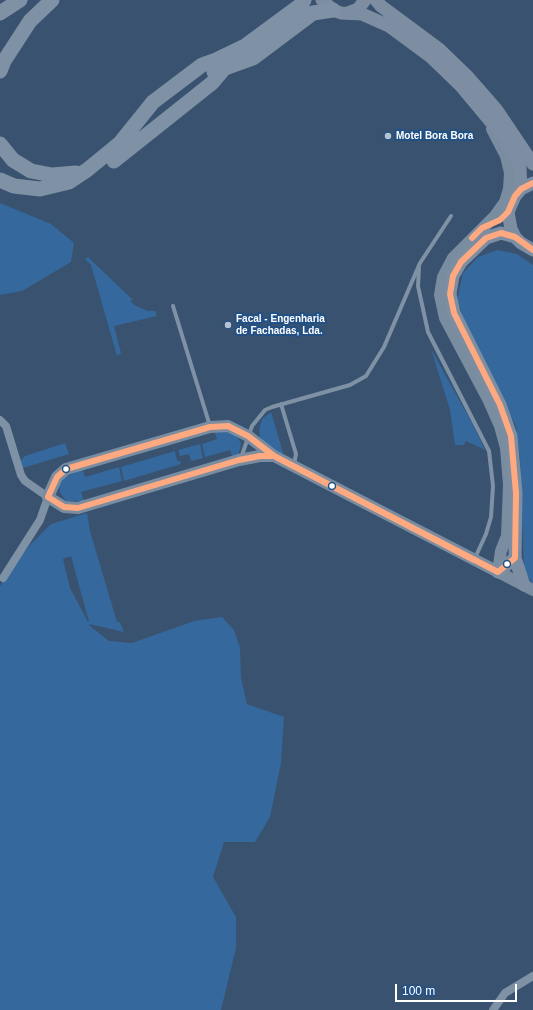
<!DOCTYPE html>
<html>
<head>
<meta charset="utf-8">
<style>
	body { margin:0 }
	#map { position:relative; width:533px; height:1010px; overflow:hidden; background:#38526f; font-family:Arial,sans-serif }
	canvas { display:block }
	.scale { position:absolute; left:395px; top:984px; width:122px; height:18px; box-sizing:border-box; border:2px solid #fff; border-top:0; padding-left:5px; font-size:12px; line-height:14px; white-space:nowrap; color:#fff; -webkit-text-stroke:3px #215186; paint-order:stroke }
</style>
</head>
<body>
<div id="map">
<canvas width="533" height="1010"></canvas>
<div class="scale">100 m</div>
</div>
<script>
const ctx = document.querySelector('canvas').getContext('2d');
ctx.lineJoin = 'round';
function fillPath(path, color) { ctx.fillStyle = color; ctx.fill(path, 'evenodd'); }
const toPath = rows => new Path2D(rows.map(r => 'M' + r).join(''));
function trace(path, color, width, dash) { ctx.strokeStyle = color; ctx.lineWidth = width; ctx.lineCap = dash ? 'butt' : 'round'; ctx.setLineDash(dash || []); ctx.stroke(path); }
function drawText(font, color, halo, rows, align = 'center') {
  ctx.font = font + ' Arial,sans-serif'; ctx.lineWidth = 4; ctx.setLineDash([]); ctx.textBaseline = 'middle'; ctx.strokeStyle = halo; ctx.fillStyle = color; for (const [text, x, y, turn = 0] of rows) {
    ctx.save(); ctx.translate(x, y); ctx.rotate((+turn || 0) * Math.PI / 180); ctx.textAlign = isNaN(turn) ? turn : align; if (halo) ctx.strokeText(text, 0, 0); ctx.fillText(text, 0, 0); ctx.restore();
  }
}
const green = toPath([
	[0,203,51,224,74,243,71,262,22,291,0,295],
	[497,250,517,254,533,265,533,584,524,571,520,458,516,426,467,330,457,299,463,273,478,257],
	[88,257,133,300,130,301,136,306,148,311,155,311,157,316,114,326,121,353,117,356,91,265,85,259],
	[431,349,472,423,485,450,466,441,464,445,455,445,450,410],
	[271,412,284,456,263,442,260,437,259,430,262,419],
	[214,431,227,431,236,435,241,443,239,454,233,458,230,450,205,457,202,444,217,439],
	[65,443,69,454,23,468,20,461,25,456],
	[200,444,203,458,191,461,189,454,180,456,178,450],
	[175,451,177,461,180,461,181,464,124,481,121,467],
	[119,467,122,481,81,492,84,501,66,501,60,493,59,484,67,474,82,468,85,477],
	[87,513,90,531,117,622,120,622,124,632,89,624,90,626,109,641,132,643,194,621,222,617,234,630,240,648,241,678,247,704,284,717,281,763,270,817,255,842,224,842,213,877,236,917,236,948,221,1010,0,1010,0,586,29,546,51,524],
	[71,556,89,622,88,622,70,588,63,559]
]);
const lane = toPath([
	[419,268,418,286,428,332,489,451,493,486,491,517,486,534,475,558],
	[173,306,210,426],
	[281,404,296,454,294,464],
	[241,458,252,426,265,410,272,407,350,385,366,376,384,347,420,263,451,216]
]);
const street = toPath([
	[0,420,6,426,21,475,25,481,48,497,40,520,3,578],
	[493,1010,505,993,533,976]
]);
const secondary = toPath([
	[492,129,506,156,510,173,509,189,505,202,495,216,453,258,443,277,440,295,445,318,489,401,500,426,506,448,509,485,507,536,501,551,498,572],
	[274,456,260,456,239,460,78,508,64,507,48,497,57,477,66,469,210,427,228,426,248,436,274,456,533,590]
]);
const primary = toPath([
	[322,0,333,10,341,13,362,14,389,26,431,57,461,86,506,140,514,154,520,168,521,189],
	[376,0,381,6,439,49,468,77,496,109,533,164],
	[350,12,358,9,365,0],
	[533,183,521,189,515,196,508,212,511,229,515,237,521,243,533,250],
	[515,237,501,233,486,238,461,262,453,276,450,294,454,313,500,405,511,436,516,493,515,558,524,585],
	[498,572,515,558]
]);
const highway = toPath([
	[0,13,20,0],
	[0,71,4,61,30,21,52,0],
	[214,72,253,58,313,13,333,10],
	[0,144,13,160,31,171,52,175,76,173],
	[114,161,212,83,223,70],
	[0,180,14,186,40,189,69,182,87,170,120,143,153,102,202,65,216,60,245,46,302,4,304,0]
]);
const bus1 = toPath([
	[472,238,482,228,500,220,508,212,515,196,521,189,533,183],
	[228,426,248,436,274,456,260,456,239,460,78,508,64,507,48,497,57,477,66,469,210,427,228,426],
	[274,456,498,572,515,558,516,493,511,436,500,405,454,313,450,294,453,276,461,262,486,238,501,233,515,237,533,250],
	[274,456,474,560]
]);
const markers = [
	[388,136,4,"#b9c2cd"],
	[228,325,4,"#b9c2cd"],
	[66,469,3.5,"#fff"],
	[332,486,3.5,"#fff"],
	[507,564,3.5,"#fff"]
];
const poiNames = [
	["Motel Bora Bora",396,136],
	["Facal - Engenharia",236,319],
	["de Fachadas, Lda.",236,331]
];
fillPath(green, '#35689c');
trace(lane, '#7f91a5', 4);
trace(street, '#7f91a5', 8);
trace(secondary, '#7a8ca0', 12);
trace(primary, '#7e8ea2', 13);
trace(highway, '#7f91a4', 15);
trace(bus1, '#ffa980', 6);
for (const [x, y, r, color] of markers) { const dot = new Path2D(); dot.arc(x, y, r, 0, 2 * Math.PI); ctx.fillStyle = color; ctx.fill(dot); trace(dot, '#215186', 1.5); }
drawText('bold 10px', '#fff', '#215186', poiNames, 'left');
</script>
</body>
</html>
